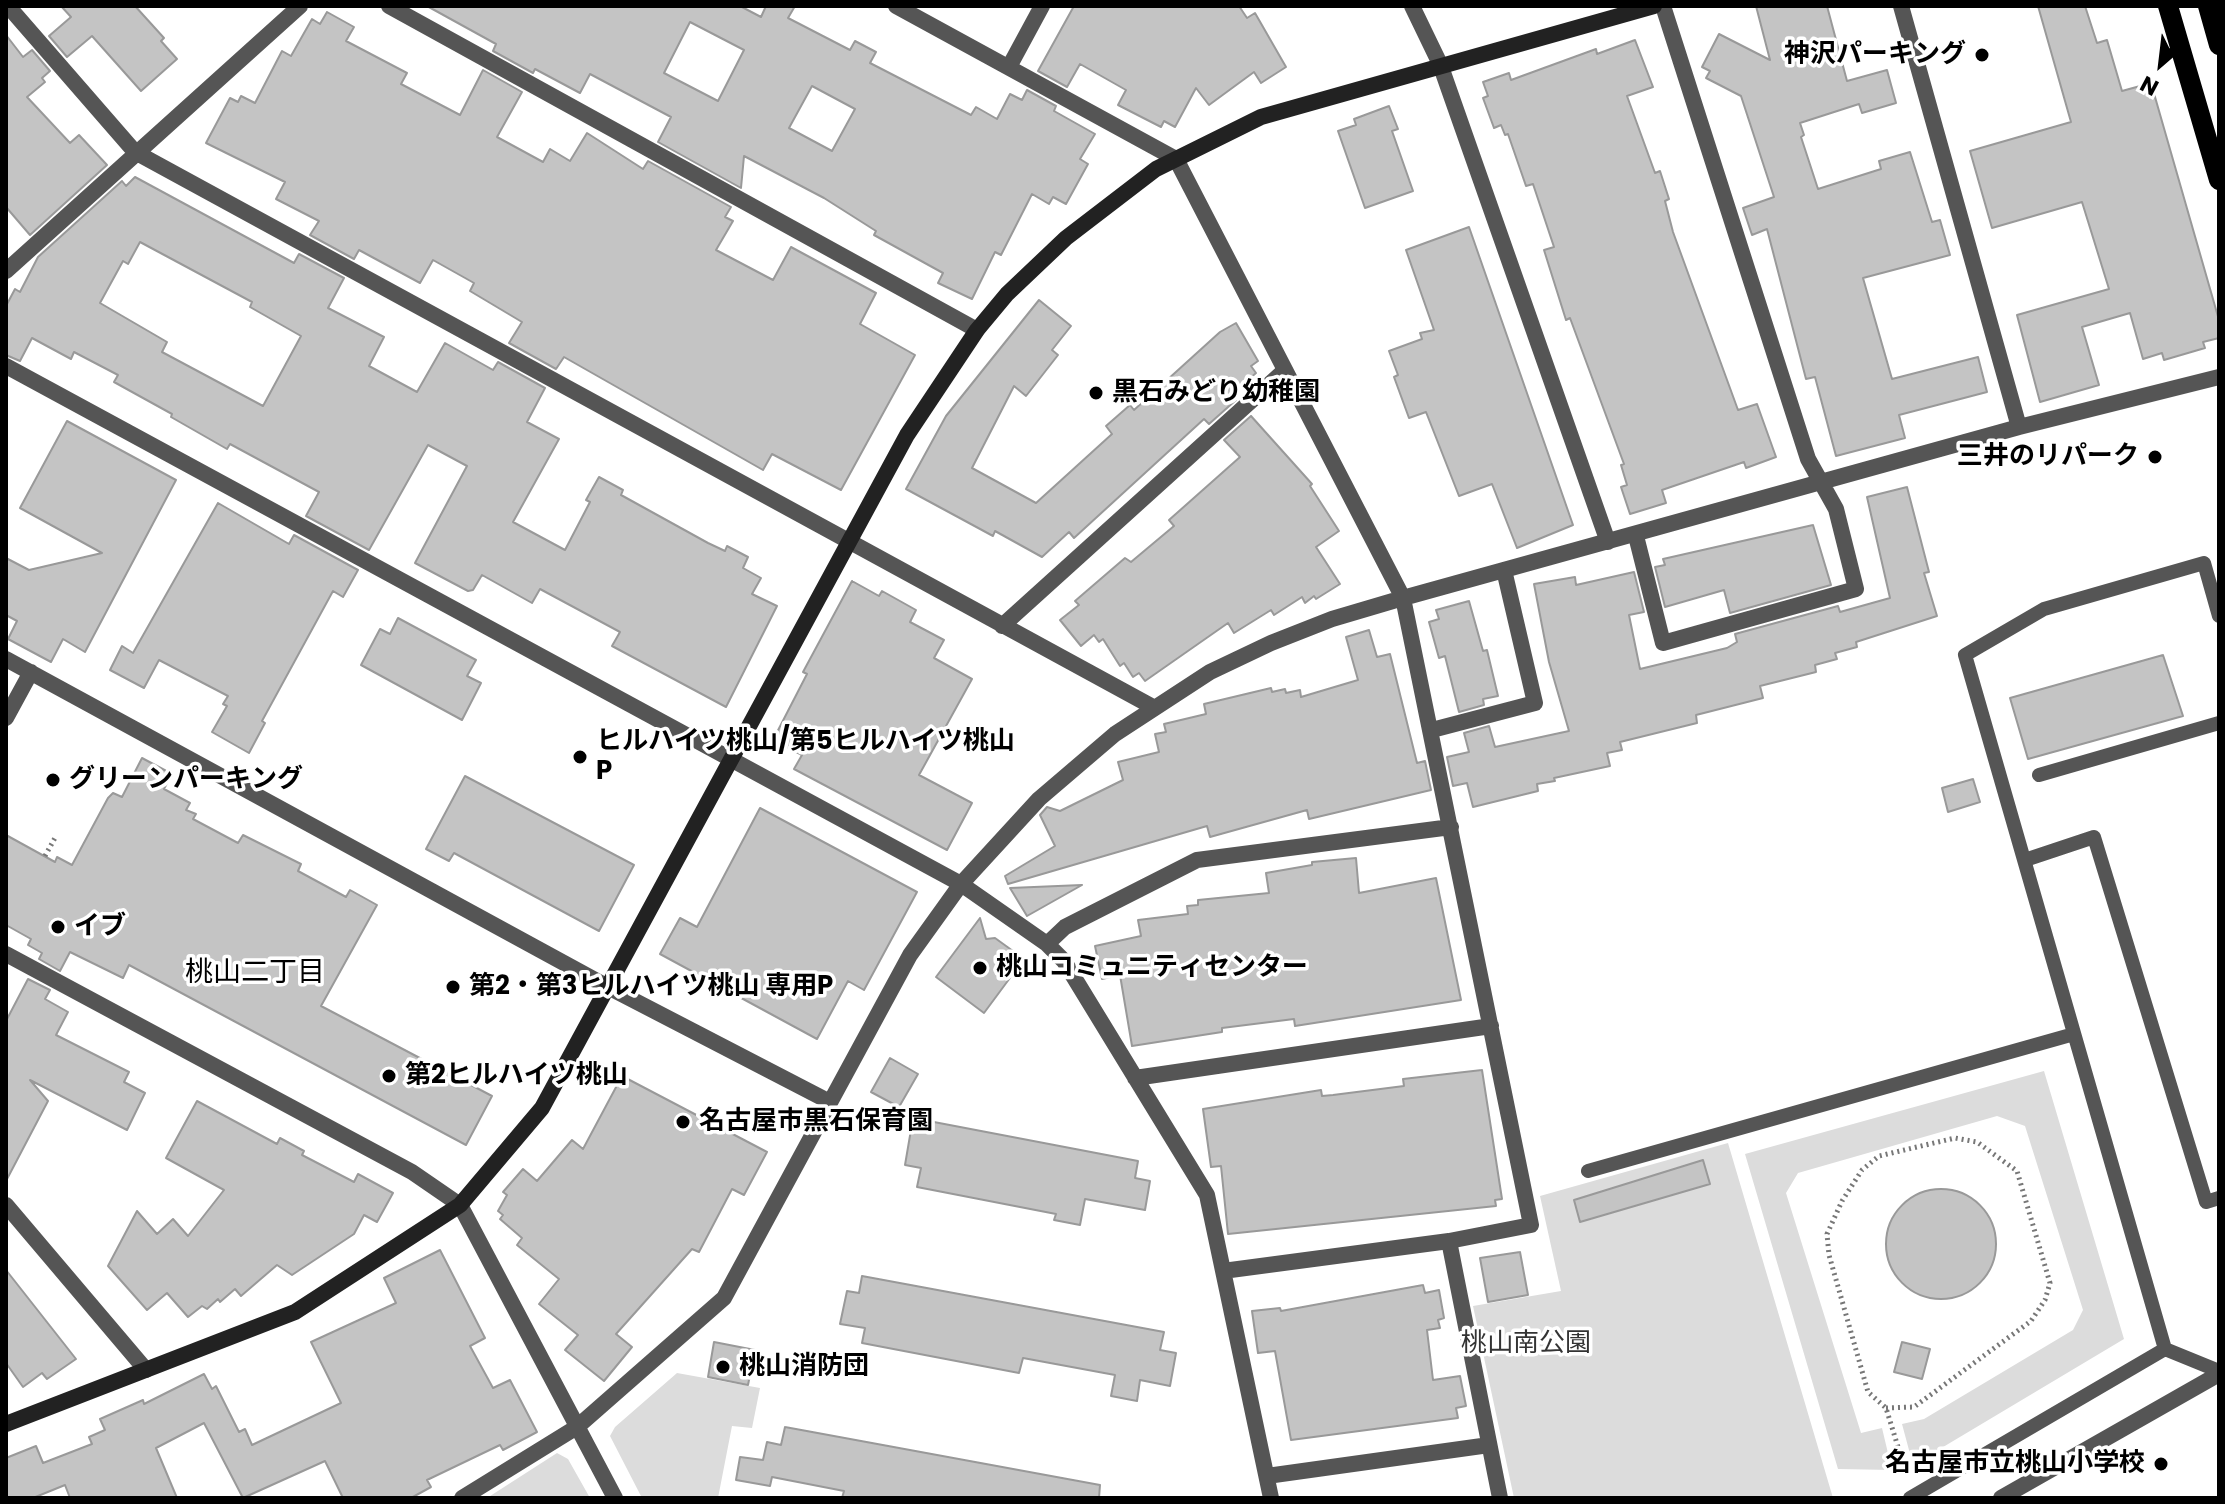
<!DOCTYPE html>
<html>
<head>
<meta charset="utf-8">
<style>
	body { margin:0 }
	#map { position:relative; width:2225px; height:1504px; overflow:hidden; background:#fff; font-family:Poppins,sans-serif }
	canvas { display:block }
	.frame { position:absolute; inset:0; border:8px solid #000; pointer-events:none }
	.north { position:absolute; left:2121px; top:24px; width:80px; height:80px; -webkit-text-stroke:6px #fff; paint-order:stroke; rotate:208deg; font-size:22px; font-weight:700; line-height:32px; text-align:center; color:#000 }
	.north::after { content:''; display:block; margin:auto; width:28px; height:36px; background:#000; clip-path:polygon(50% 0,100% 100%,50% 72%,0 100%) }
</style>
</head>
<body>
<div id="map">
<canvas width="2225" height="1504"></canvas>
<div class="frame"></div>
<div class="north">N</div>
</div>
<script>
const ctx = document.querySelector('canvas').getContext('2d');
ctx.lineJoin = 'round';
function fillPath(path, color) { ctx.fillStyle = color; ctx.fill(path, 'evenodd'); }
const toPath = rows => new Path2D(rows.map(r => 'M' + r).join(''));
function trace(path, color, width, dash) { ctx.strokeStyle = color; ctx.lineWidth = width; ctx.lineCap = dash ? 'butt' : 'round'; ctx.setLineDash(dash || []); ctx.stroke(path); }
function drawText(font, color, halo, rows, align = 'center') {
  ctx.font = font + ' Poppins,"Noto Sans JP",sans-serif'; ctx.lineWidth = 7; ctx.setLineDash([]); ctx.textBaseline = 'middle'; ctx.strokeStyle = halo; ctx.fillStyle = color; for (const [text, x, y, turn = 0] of rows) {
    ctx.save(); ctx.translate(x, y); ctx.rotate((+turn || 0) * Math.PI / 180); ctx.textAlign = isNaN(turn) ? turn : align; if (halo) ctx.strokeText(text, 0, 0); ctx.fillText(text, 0, 0); ctx.restore();
  }
}
const green = toPath([
	[2044,1071,2124,1339,1913,1465,1902,1424,1924,1419,2073,1330,2083,1310,2025,1126,1997,1116,1798,1173,1786,1193,1861,1433,1882,1428,1892,1470,1838,1469,1745,1154],
	[1728,1143,1833,1498,1514,1498,1473,1306,1561,1291,1540,1196],
	[677,1373,760,1388,752,1428,732,1426,718,1498,642,1498,610,1436,615,1427],
	[557,1453,568,1459,590,1498,487,1498]
]);
const building = toPath([
	[61,6,135,6,164,38,161,41,177,59,141,91,92,36,67,57,49,36,71,17,61,6],
	[427,6,740,6,761,17,766,6,795,6,788,18,850,50,855,41,876,52,870,63,971,115,976,107,997,119,1010,94,1022,100,1027,90,1056,106,1054,111,1095,134,1080,159,1088,164,1066,204,1053,197,1049,204,1032,194,1001,255,995,252,972,299,938,283,943,273,874,235,876,231,824,198,744,156,741,188,658,142,671,117,590,74,580,93,535,69,533,73,493,51,496,44,427,6],
	[690,22,744,50,718,101,664,73,690,22],
	[812,86,855,109,832,151,789,128,812,86],
	[1074,6,1239,6,1247,18,1255,13,1286,67,1261,83,1254,72,1209,105,1196,88,1175,127,1164,121,1161,127,1118,105,1126,90,1080,64,1067,87,1038,71,1074,6],
	[1756,6,1827,6,1847,81,1887,70,1896,103,1862,113,1859,104,1800,123,1804,135,1801,137,1818,189,1881,169,1879,161,1910,152,1932,222,1940,220,1950,255,1863,278,1892,379,1978,357,1987,392,1899,415,1905,438,1836,456,1815,377,1806,379,1767,229,1752,235,1743,208,1774,197,1741,96,1706,78,1710,71,1702,67,1719,34,1770,60,1756,6],
	[2038,6,2085,6,2097,43,2107,40,2122,91,2151,83,2219,320,2219,338,2203,342,2205,348,2164,360,2162,353,2143,359,2130,313,2082,327,2099,385,2040,402,2017,315,2109,289,2082,202,1992,228,1970,151,2071,122,2038,6],
	[327,12,354,27,346,41,407,73,401,84,460,115,483,70,522,92,497,137,543,162,550,149,570,161,587,133,643,169,648,161,731,207,725,217,733,221,716,250,773,280,791,247,876,293,860,324,915,355,841,490,772,454,763,470,564,357,556,369,509,343,522,322,470,291,474,283,433,260,420,283,359,250,354,259,310,235,319,221,276,199,285,182,206,143,230,98,238,102,241,96,255,103,282,51,291,56,312,19,320,24,327,12],
	[6,35,23,57,32,50,50,71,42,78,45,82,27,97,70,143,79,135,107,165,30,235,6,207,6,35],
	[1635,40,1653,87,1627,96,1655,173,1660,171,1669,199,1665,201,1673,232,1738,410,1757,404,1776,457,1746,468,1744,462,1662,490,1666,503,1630,514,1621,487,1627,485,1621,465,1624,464,1570,318,1566,320,1544,250,1554,247,1533,184,1526,186,1508,134,1505,135,1501,125,1494,128,1483,98,1488,96,1483,82,1509,73,1511,80,1596,49,1597,54,1635,40],
	[1389,106,1398,129,1392,131,1413,191,1365,208,1338,131,1356,125,1354,119,1389,106],
	[135,177,294,263,299,254,344,278,328,308,384,337,369,366,417,392,445,343,493,370,498,362,545,388,527,422,559,439,513,522,565,550,590,502,586,500,599,477,623,490,621,495,708,543,725,551,727,546,748,557,743,568,761,578,752,594,777,606,726,707,612,646,620,632,540,589,532,603,482,575,473,590,468,591,415,563,467,466,428,445,369,550,306,516,319,492,230,444,227,449,171,417,172,414,114,382,118,375,74,352,71,359,32,338,20,361,6,355,6,306,15,289,20,292,38,257,122,181,126,186,135,177],
	[140,242,252,302,250,307,301,336,263,406,162,352,167,342,100,303,123,261,128,264,140,242],
	[1469,227,1573,525,1517,548,1492,484,1459,496,1426,412,1409,418,1394,377,1398,375,1389,351,1422,339,1420,333,1434,330,1406,250,1469,227],
	[1039,300,1071,326,1052,350,1058,355,1026,396,1014,386,972,468,1036,503,1112,434,1106,426,1130,405,1134,410,1220,332,1236,323,1258,361,1251,366,1256,373,1231,395,1236,400,1209,424,1204,419,1074,538,1069,532,1042,557,995,531,993,536,906,489,946,416,1039,300],
	[1251,416,1312,484,1310,486,1339,531,1316,547,1340,584,1316,599,1314,596,1305,603,1302,597,1274,615,1271,610,1234,633,1228,623,1145,681,1139,673,1133,677,1124,663,1120,666,1103,639,1099,642,1094,635,1081,646,1060,620,1079,605,1075,601,1125,558,1131,562,1174,526,1169,520,1240,457,1224,440,1251,416],
	[67,421,176,480,85,652,63,639,51,662,8,639,17,621,6,615,6,558,29,570,102,553,20,508,67,421],
	[1907,487,1929,572,1924,573,1937,616,1856,642,1857,647,1835,653,1837,659,1815,665,1816,672,1760,686,1763,698,1696,715,1697,723,1620,742,1622,750,1607,753,1610,766,1554,778,1555,781,1537,784,1538,791,1473,807,1467,783,1453,786,1447,757,1469,752,1464,733,1489,726,1495,747,1569,731,1549,662,1534,584,1575,577,1576,585,1634,572,1644,612,1629,615,1640,669,1727,648,1737,642,1735,634,1838,606,1840,612,1890,598,1867,497,1907,487],
	[218,503,289,544,294,535,358,570,343,597,333,591,262,721,265,723,249,753,212,732,227,706,223,704,228,696,159,660,144,688,110,670,122,646,133,653,218,503],
	[1813,525,1831,585,1730,613,1724,590,1665,607,1655,567,1665,565,1663,559,1813,525],
	[852,581,879,596,882,591,916,610,910,622,944,640,934,658,972,679,919,775,972,803,947,850,794,769,802,755,773,740,807,674,803,672,852,581],
	[1469,601,1483,651,1487,650,1498,696,1483,699,1484,705,1459,712,1445,656,1439,658,1429,622,1439,619,1436,610,1469,601],
	[398,618,476,660,467,676,481,683,462,720,361,665,380,629,390,634,398,618],
	[1369,630,1377,657,1390,654,1417,763,1425,761,1431,790,1309,819,1307,810,1210,837,1207,826,1008,884,1005,876,1055,846,1040,815,1047,807,1060,811,1123,780,1118,762,1159,752,1155,734,1166,732,1164,724,1206,714,1204,704,1271,688,1272,692,1285,689,1286,693,1300,690,1301,697,1358,680,1346,637,1369,630],
	[2163,655,2183,716,2028,759,2010,698,2163,655],
	[142,758,172,774,164,789,190,803,186,810,196,814,193,819,238,843,243,835,301,864,298,871,346,897,350,890,377,905,321,1006,492,1096,466,1145,129,965,123,978,70,952,60,971,39,959,42,953,28,945,31,939,6,925,6,835,55,862,57,857,72,865,108,798,113,793,122,797,142,758],
	[465,776,634,865,599,931,454,853,449,861,426,849,465,776],
	[1973,779,1980,802,1948,812,1942,788,1973,779],
	[760,808,917,892,864,990,848,981,817,1039,660,954,680,918,697,927,760,808],
	[1356,858,1359,893,1436,878,1461,1000,1295,1026,1294,1019,1222,1028,1222,1032,1132,1046,1120,975,1102,979,1095,946,1141,936,1138,920,1188,914,1187,906,1198,905,1198,900,1269,893,1266,873,1312,865,1312,862,1356,858],
	[1082,885,1027,916,1010,888,1082,885],
	[980,918,986,939,995,938,1024,959,984,1013,936,977,980,918],
	[28,979,50,990,45,999,68,1012,56,1035,129,1072,124,1082,145,1093,127,1130,30,1080,48,1101,6,1181,6,1021,28,979],
	[890,1058,918,1074,899,1107,871,1092,890,1058],
	[1482,1070,1502,1199,1495,1200,1496,1206,1228,1234,1221,1166,1211,1167,1203,1109,1321,1090,1322,1096,1333,1095,1404,1086,1403,1079,1482,1070],
	[622,1076,767,1152,744,1195,732,1189,699,1252,692,1249,616,1334,632,1347,604,1381,565,1350,578,1335,539,1304,559,1279,517,1245,522,1238,500,1219,503,1215,498,1211,507,1195,503,1192,523,1169,537,1181,572,1140,583,1149,622,1076],
	[197,1101,277,1144,280,1138,304,1151,302,1155,354,1182,358,1174,393,1193,377,1222,364,1215,354,1234,292,1275,277,1265,241,1296,235,1289,220,1302,218,1299,207,1309,202,1306,188,1317,167,1293,147,1310,108,1266,137,1211,157,1234,173,1219,188,1236,224,1190,166,1158,197,1101],
	[913,1118,1138,1161,1135,1178,1150,1181,1145,1210,1085,1199,1080,1225,1054,1220,1056,1214,917,1187,921,1168,905,1165,913,1118],
	[1703,1160,1710,1184,1580,1222,1574,1200,1703,1160],
	'1886 1244a55 55 0 1 1 110 0a55 55 0 1 1-110 0Z',
	[440,1250,485,1338,470,1346,493,1388,510,1380,537,1432,503,1450,500,1445,427,1480,431,1487,411,1498,343,1498,325,1461,243,1498,204,1423,156,1448,177,1498,70,1498,65,1485,33,1498,6,1498,6,1458,36,1446,43,1463,92,1444,89,1437,105,1430,100,1419,143,1400,144,1404,204,1374,212,1389,216,1386,239,1432,245,1429,252,1445,341,1403,311,1342,396,1303,384,1278,440,1250],
	[1520,1252,1528,1295,1488,1302,1480,1258,1520,1252],
	[6,1270,76,1359,47,1379,42,1373,23,1387,6,1363,6,1270],
	[862,1276,1164,1332,1160,1350,1176,1353,1170,1386,1140,1380,1137,1401,1111,1396,1115,1375,1023,1358,1019,1373,862,1343,865,1328,840,1324,847,1291,859,1293,862,1276],
	[1423,1285,1425,1293,1439,1290,1444,1318,1438,1320,1440,1328,1427,1330,1433,1380,1460,1376,1466,1406,1456,1408,1458,1418,1291,1440,1275,1351,1258,1353,1252,1311,1280,1308,1281,1311,1423,1285],
	[714,1342,755,1350,748,1385,708,1377,714,1342],
	[1902,1342,1930,1349,1922,1379,1894,1372,1902,1342],
	[785,1427,1100,1485,1099,1498,842,1498,844,1491,772,1477,770,1486,736,1480,740,1457,763,1460,767,1442,781,1445,785,1427]
]);
const path = toPath([
	[45,856,56,836],
	[1886,1408,1914,1407,2031,1321,2045,1300,2050,1283,2017,1171,1977,1142,1955,1138,1879,1156,1862,1170,1842,1201,1827,1234,1829,1255,1868,1392,1886,1408,1907,1476]
]);
const lane = toPath([
	[2039,775,2219,723],
	[2025,860,2094,837,2206,1202,2219,1198],
	[1588,1171,2074,1034],
	[2165,1349,1965,655,2044,609,2204,563,2219,616],
	[1910,1498,2165,1349,2219,1371]
]);
const street = toPath([
	[8,6,135,152,1153,707],
	[389,6,977,330],
	[896,6,1176,159,1403,598,1531,1225,1449,1241,1223,1271],
	[1412,6,1440,64,1608,542],
	[1901,6,2019,427],
	[1009,67,1042,6],
	[6,271,300,6],
	[6,366,961,884,910,955,724,1298,577,1427,462,1498],
	[1636,536,1663,643,1856,589,1836,509,1808,459,1663,6],
	[1002,626,1283,372],
	[6,659,608,987,830,1102],
	[6,718,31,672],
	[1432,730,1535,703,1504,570],
	[1047,944,1065,927,1197,860,1451,827],
	[6,954,412,1172,460,1205,615,1498],
	[1135,1078,1491,1026],
	[6,1205,146,1370],
	[1449,1241,1500,1498],
	[1267,1476,1489,1445],
	[1271,1498,1207,1195,1064,961,1047,944,961,884,1039,799,1115,734,1210,672,1271,643,1332,619,1403,598,2019,427,2219,377],
	[2001,1498,2219,1374]
]);
const secondary = toPath([
	[6,1424,295,1312,460,1205,542,1108,907,435,977,330,1007,294,1066,238,1156,169,1261,117,1654,6]
]);
const primary = toPath([
	[2168,6,2219,180],
	[2208,6,2219,45]
]);
const markers = [
	[1982,55,8,"#000"],
	[1096,393,8,"#000"],
	[2155,457,8,"#000"],
	[580,757,8,"#000"],
	[53,780,8,"#000"],
	[58,927,8,"#000"],
	[980,968,8,"#000"],
	[453,987,8,"#000"],
	[389,1076,8,"#000"],
	[683,1122,8,"#000"],
	[723,1367,8,"#000"],
	[2161,1464,8,"#000"]
];
const poiNames = [
	["神沢パーキング",1966,55,"right"],
	["黒石みどり幼稚園",1112,393],
	["三井のリパーク",2139,457,"right"],
	["ヒルハイツ桃山/第5ヒルハイツ桃山",596,742],
	["P",596,772],
	["グリーンパーキング",69,780],
	["イブ",74,927],
	["桃山コミュニティセンター",996,968],
	["第2・第3ヒルハイツ桃山 専用P",469,987],
	["第2ヒルハイツ桃山",405,1076],
	["名古屋市黒石保育園",699,1122],
	["桃山消防団",739,1367],
	["名古屋市立桃山小学校",2145,1464,"right"]
];
const parkNames = [
	["桃山南公園",1526,1344]
];
const neighbourhoodNames = [
	["桃山二丁目",255,974]
];
fillPath(green, '#dcdcdc');
fillPath(building, '#c4c4c4');
trace(building, '#999', 2);
trace(path, '#777', 5, [2, 4]);
trace(lane, '#555', 14);
trace(street, '#555', 16);
trace(secondary, '#222', 16);
trace(primary, '#000', 20);
for (const [x, y, r, color] of markers) { const dot = new Path2D(); dot.arc(x, y, r, 0, 2 * Math.PI); ctx.fillStyle = color; ctx.fill(dot); trace(dot, '#fff', 3); }
drawText('bold 26px', '#000', '#fff', poiNames, 'left');
drawText('26px', '#333', '#fff', parkNames);
drawText('28px', '#000', '#fff', neighbourhoodNames);
</script>
</body>
</html>
